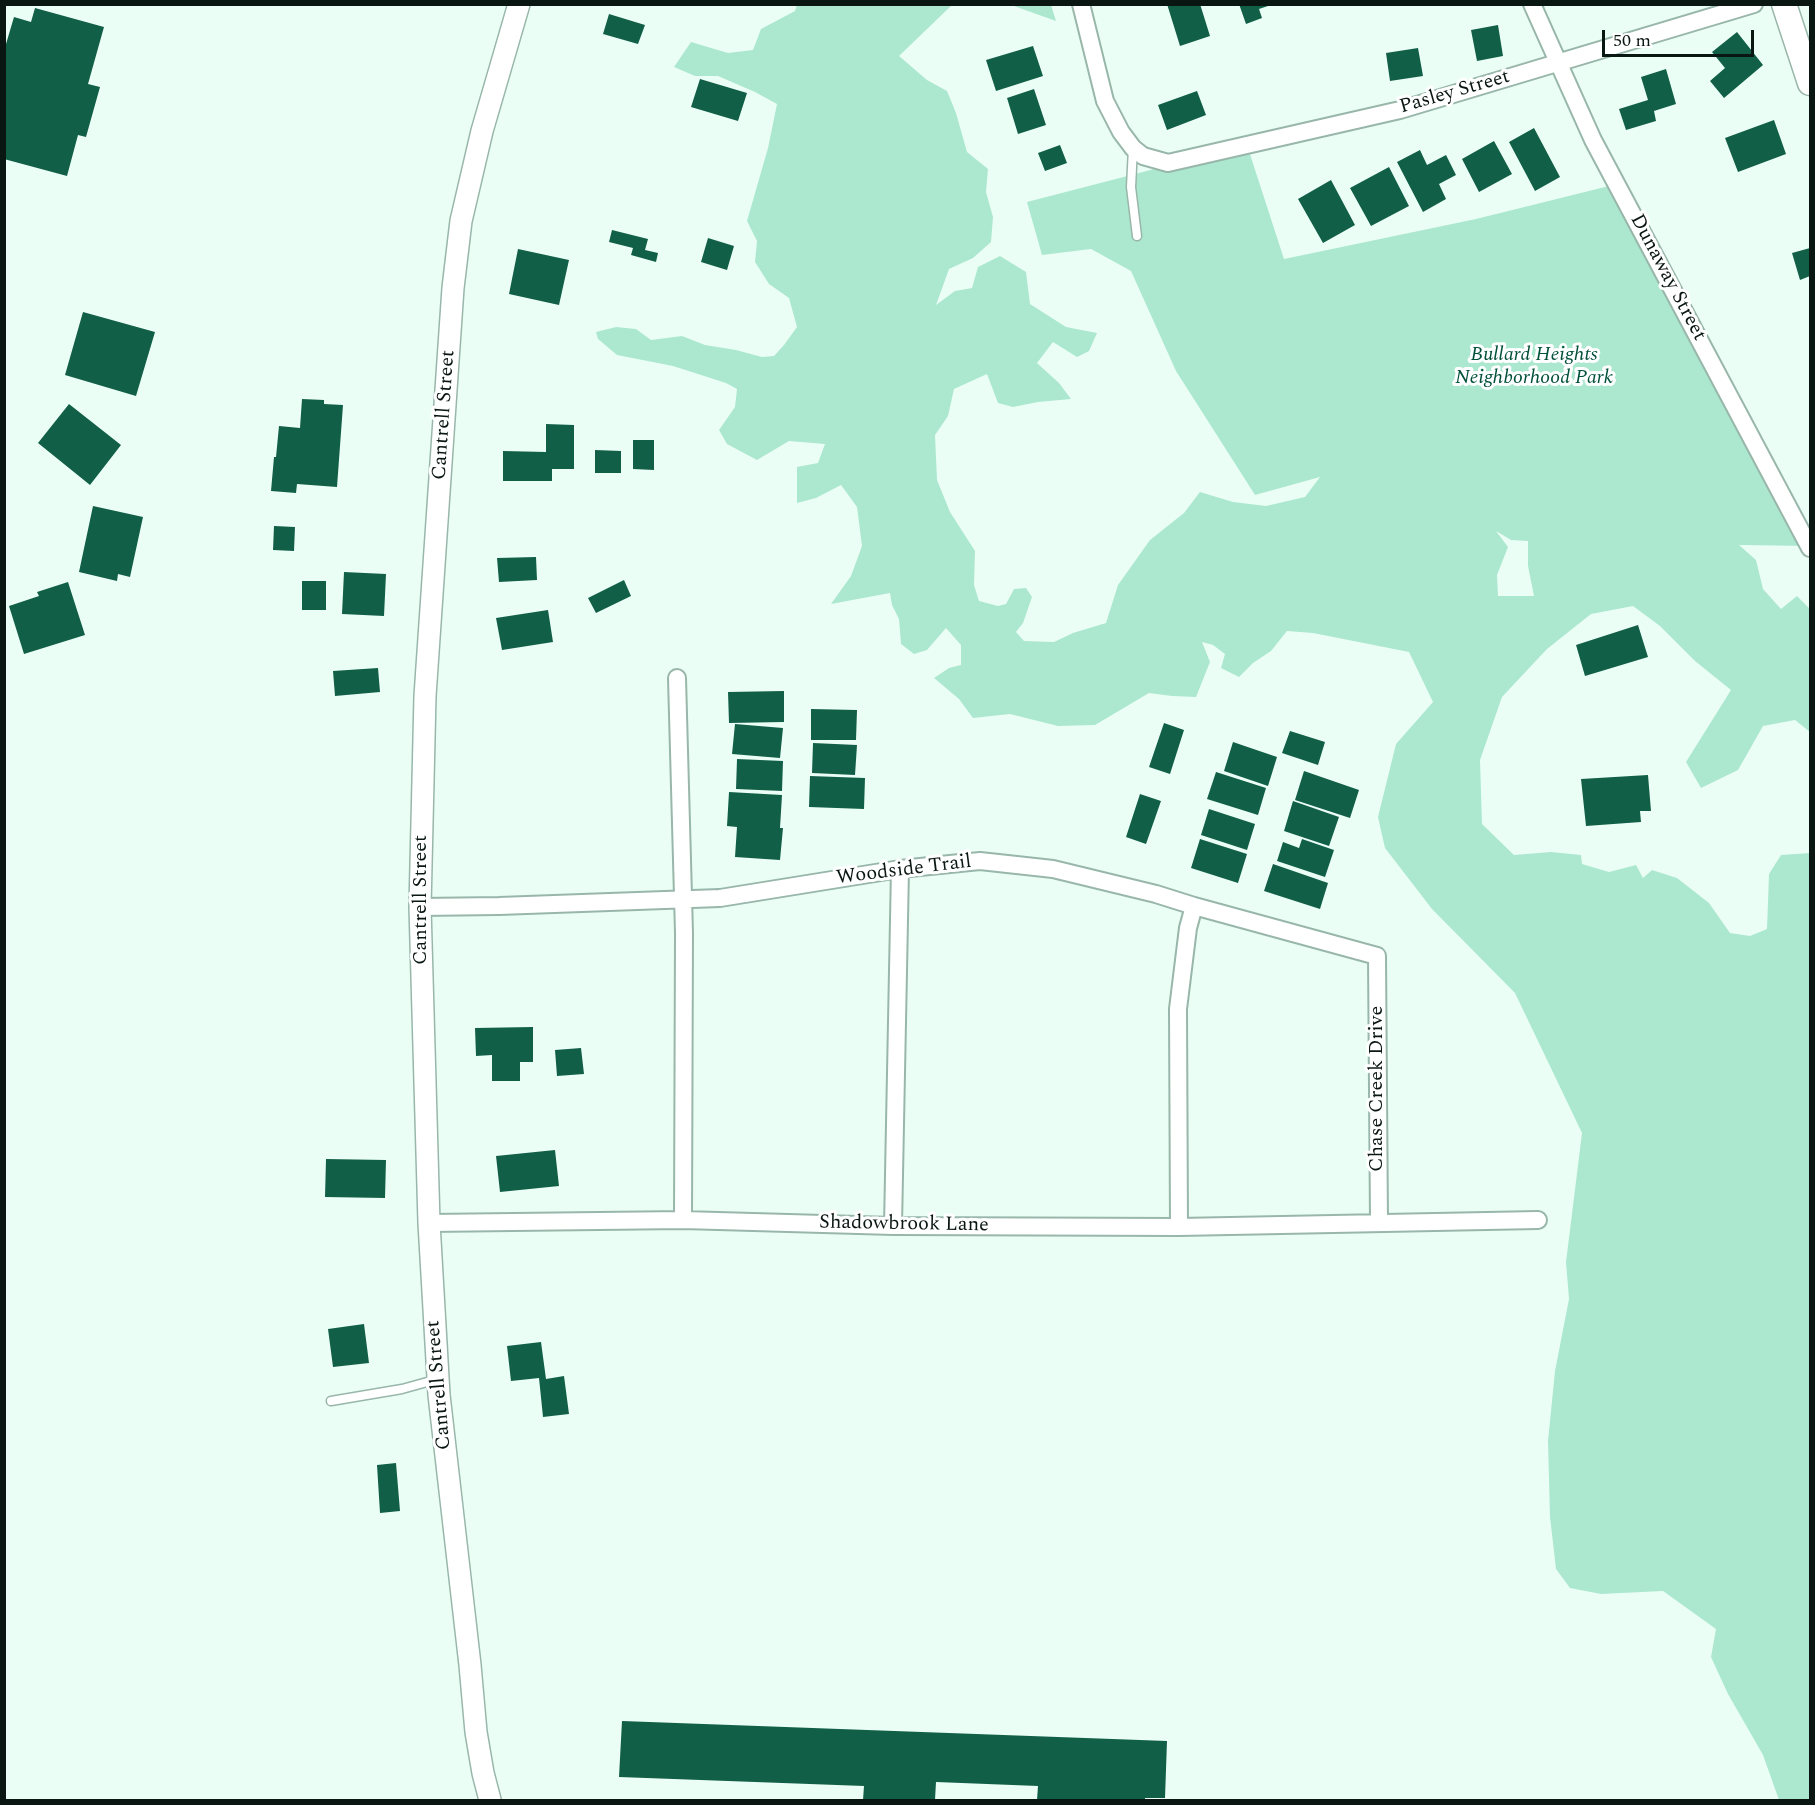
<!DOCTYPE html>
<html>
<head>
<meta charset="utf-8">
<style>
	body { margin:0 }
	#map { position:relative; width:1815px; height:1805px; overflow:hidden; background:#ebfef6; font-family:Spectral,serif }
	canvas { display:block }
	.frame { position:absolute; inset:0; border:6px solid #0a1611; pointer-events:none }
	.scale { position:absolute; left:1602px; top:30px; width:152px; height:27px; box-sizing:border-box; border:3px solid #0a1611; border-top:0; padding-left:8px; font-size:18px; line-height:21px; white-space:nowrap; color:#0a1611; -webkit-text-stroke:4px #fff; paint-order:stroke }
</style>
</head>
<body>
<div id="map">
<canvas width="1815" height="1805"></canvas>
<div class="frame"></div>
<div class="scale">50 m</div>
</div>
<script>
const ctx = document.querySelector('canvas').getContext('2d');
ctx.lineJoin = 'round';
function fillPath(path, color) { ctx.fillStyle = color; ctx.fill(path, 'evenodd'); }
const toPath = rows => new Path2D(rows.map(r => 'M' + r).join(''));
function trace(path, color, width, dash) { ctx.strokeStyle = color; ctx.lineWidth = width; ctx.lineCap = dash ? 'butt' : 'round'; ctx.setLineDash(dash || []); ctx.stroke(path); }
function drawText(font, color, halo, rows, align = 'center') {
  ctx.font = font + ' Spectral,serif'; ctx.lineWidth = 6; ctx.setLineDash([]); ctx.textBaseline = 'middle'; ctx.strokeStyle = halo; ctx.fillStyle = color; for (const [text, x, y, turn = 0] of rows) {
    ctx.save(); ctx.translate(x, y); ctx.rotate((+turn || 0) * Math.PI / 180); ctx.textAlign = isNaN(turn) ? turn : align; if (halo) ctx.strokeText(text, 0, 0); ctx.fillText(text, 0, 0); ctx.restore();
  }
}
const green = toPath([
	[797,5,952,5,899,56,927,80,947,91,956,113,967,152,988,169,986,192,993,217,991,242,973,258,949,269,936,305,955,291,972,288,978,267,1000,256,1026,272,1030,304,1066,327,1097,333,1089,351,1077,357,1053,342,1037,363,1059,383,1071,399,1038,402,1013,407,998,403,987,374,954,389,948,416,935,435,937,480,950,512,975,551,974,585,979,601,998,606,1006,604,1014,589,1026,588,1032,597,1023,623,1016,632,1024,641,1054,642,1073,633,1106,623,1118,585,1150,540,1184,513,1200,492,1233,502,1266,506,1305,497,1320,477,1255,495,1176,371,1131,271,1091,249,1042,255,1027,202,1247,145,1284,259,1476,219,1617,184,1809,546,1739,545,1756,560,1763,589,1781,609,1797,596,1810,609,1810,732,1795,720,1763,726,1738,770,1701,788,1686,762,1731,690,1695,661,1660,626,1633,606,1591,614,1547,649,1502,697,1480,760,1482,824,1514,855,1551,852,1581,855,1582,864,1609,872,1636,865,1643,878,1652,870,1677,878,1709,903,1730,933,1750,936,1767,929,1769,874,1781,855,1810,853,1810,1800,1779,1800,1763,1755,1728,1694,1711,1657,1716,1629,1663,1591,1601,1594,1570,1588,1556,1569,1550,1517,1548,1441,1555,1371,1569,1299,1566,1262,1582,1133,1515,993,1432,909,1385,848,1378,817,1396,744,1433,702,1409,652,1313,633,1287,631,1271,651,1253,663,1239,677,1221,668,1225,654,1213,645,1202,642,1210,662,1196,697,1172,696,1149,693,1095,725,1058,726,1010,714,973,718,959,699,934,678,949,668,961,665,961,645,946,628,927,650,914,654,901,644,899,619,892,605,890,593,831,604,851,576,862,546,857,507,841,485,816,498,797,503,797,467,818,463,825,444,789,441,757,460,727,444,719,430,735,407,737,389,726,383,673,366,617,355,598,339,596,332,616,327,636,329,651,340,682,336,705,345,736,350,762,357,774,356,784,345,797,327,789,298,769,284,755,262,757,241,747,221,768,148,777,104,755,92,718,76,695,76,674,67,691,42,728,53,753,50,761,29,795,11],
	[1496,531,1511,540,1528,541,1528,566,1534,596,1498,596,1497,575,1508,547],
	[1011,5,1051,5,1056,21]
]);
const building = toPath([
	[1167,4,1200,4,1210,36,1180,46],
	[1239,4,1271,4,1271,5,1259,9,1262,18,1246,24],
	[35,8,104,27,88,84,100,87,86,137,78,135,67,176,4,159,4,43,6,44,14,17,31,22],
	[609,14,645,25,638,44,603,34],
	[1498,25,1503,56,1477,61,1471,30],
	[1737,32,1763,65,1724,98,1710,81,1725,68,1712,52],
	[1033,46,1043,76,996,91,986,60],
	[1418,48,1423,76,1390,81,1386,53],
	[1666,69,1676,104,1654,111,1656,121,1626,130,1619,109,1648,100,1641,77],
	[700,79,747,93,738,121,691,107],
	[1034,89,1046,125,1018,134,1007,98],
	[1197,91,1206,115,1167,130,1158,105],
	[1774,120,1786,154,1738,172,1725,138],
	[1534,128,1560,177,1535,191,1509,142],
	[1494,141,1512,174,1479,192,1462,159],
	[1060,145,1067,163,1045,171,1038,153],
	[1420,150,1427,165,1446,155,1456,175,1439,184,1446,199,1423,212,1397,162],
	[1389,167,1409,206,1371,226,1350,188],
	[1331,180,1355,225,1323,243,1298,199],
	[612,230,648,239,645,250,658,253,656,262,631,255,633,248,609,242],
	[708,238,734,246,727,270,701,262],
	[1810,248,1810,276,1800,280,1792,253],
	[518,249,569,260,559,305,509,294],
	[83,312,155,332,136,396,65,375],
	[302,399,324,400,324,404,343,405,337,487,297,484,296,493,271,491,274,457,276,457,279,426,300,428],
	[69,404,121,445,90,485,38,443],
	[546,424,574,425,574,469,552,469,552,481,503,481,503,451,546,452],
	[633,440,654,440,654,470,633,469],
	[595,450,621,451,621,473,595,473],
	[93,506,143,517,130,577,118,574,117,581,79,572],
	[274,526,295,527,294,551,273,550],
	[536,557,537,580,499,582,497,558],
	[344,572,386,574,384,616,342,614],
	[624,580,631,596,596,613,588,598],
	[302,581,326,581,326,610,302,610],
	[68,582,85,635,24,654,9,606,39,596,37,592],
	[548,610,553,642,502,650,496,618],
	[1638,625,1648,657,1585,676,1576,645],
	[378,668,380,692,335,696,333,671],
	[784,691,784,722,729,723,728,692],
	[811,709,857,710,856,740,811,740],
	[1164,723,1184,730,1170,774,1149,767],
	[735,724,783,728,780,758,732,754],
	[1290,731,1325,742,1318,765,1282,753],
	[1233,742,1277,757,1268,786,1224,771],
	[813,743,857,745,855,775,812,773],
	[737,759,783,761,782,791,736,789],
	[1304,771,1359,790,1350,818,1295,800],
	[1216,772,1266,788,1258,815,1207,799],
	[1648,775,1651,811,1640,811,1641,822,1586,826,1581,779],
	[810,776,865,778,864,809,809,807],
	[729,792,782,795,780,828,783,828,780,860,735,857,737,827,727,826],
	[1140,794,1161,801,1146,844,1126,837],
	[1293,801,1339,817,1329,846,1284,831],
	[1209,809,1255,824,1247,850,1201,835],
	[1200,839,1247,854,1238,883,1191,868],
	[1302,839,1334,850,1325,877,1277,861,1283,842,1299,848],
	[1273,864,1328,883,1320,909,1264,891],
	[533,1027,533,1062,520,1062,520,1081,492,1081,492,1055,476,1056,475,1028],
	[581,1048,584,1074,557,1076,555,1050],
	[555,1150,559,1186,500,1192,496,1156],
	[326,1159,386,1160,385,1198,325,1197],
	[364,1324,369,1363,333,1367,328,1329],
	[541,1342,546,1379,564,1376,569,1414,543,1417,539,1378,511,1381,507,1346],
	[396,1463,400,1511,380,1513,377,1465],
	[622,1721,1167,1741,1165,1798,1145,1798,1145,1800,1037,1800,1038,1786,936,1782,935,1800,863,1800,864,1786,619,1777]
]);
const service = toPath([
	[1133,148,1131,187,1137,236],
	[331,1401,402,1389,438,1379]
]);
const minor = toPath([
	[1081,4,1105,101,1121,132,1133,148,1143,156,1168,163,1400,110,1754,4],
	[1532,4,1593,140,1810,548],
	[677,678,684,933,683,1220],
	[420,907,499,906,720,898,900,869,980,861,1053,869,1156,894,1194,906,1377,956,1379,1223],
	[429,1223,683,1220,893,1226,1179,1227,1538,1220],
	[893,1226,900,869],
	[1179,1227,1178,1009,1188,928,1194,906]
]);
const tertiary = toPath([
	[490,1800,483,1773,476,1732,470,1665,439,1395,429,1223,420,907,425,696,453,288,461,221,482,131,519,4]
]);
const secondary = toPath([
	[1784,4,1810,83]
]);
const streetNames = [
	["Pasley Street",1455,93,-16],
	["Dunaway Street",1667,278,62],
	["Cantrell Street",445,415,-86],
	["Woodside Trail",904,871,-7],
	["Cantrell Street",422,900,-90],
	["Chase Creek Drive",1378,1089,-90],
	["Shadowbrook Lane",904,1225,1],
	["Cantrell Street",440,1385,-95]
];
const parkNames = [
	["Bullard Heights",1534,356],
	["Neighborhood Park",1534,379]
];
fillPath(green, '#ace8cf');
fillPath(building, '#125f48');
trace(service, '#98b7aa', 11);
trace(minor, '#98b7aa', 20);
trace(tertiary, '#98b7aa', 24);
trace(secondary, '#98b7aa', 27);
trace(service, '#fff', 8);
trace(minor, '#fff', 16);
trace(tertiary, '#fff', 21);
trace(secondary, '#fff', 24);
drawText('20px', '#0a1611', '#fff', streetNames);
drawText('italic 20px', '#00503a', '#fff', parkNames);
</script>
</body>
</html>
